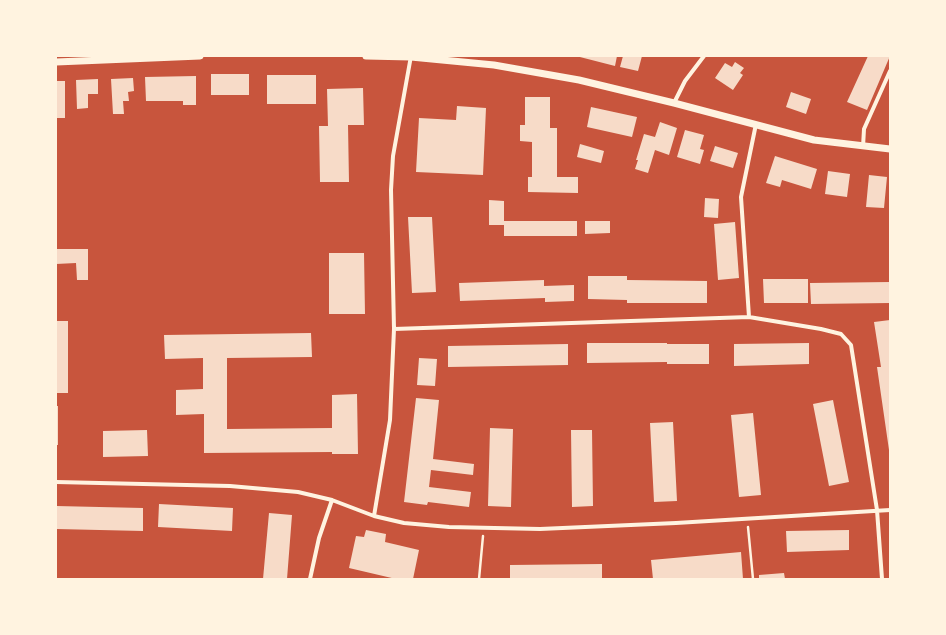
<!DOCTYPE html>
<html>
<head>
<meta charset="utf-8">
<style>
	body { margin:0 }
	#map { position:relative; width:946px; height:635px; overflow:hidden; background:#c8553d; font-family:Helvetica,sans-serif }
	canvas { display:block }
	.frame { position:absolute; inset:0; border:57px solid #fff3e0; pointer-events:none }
</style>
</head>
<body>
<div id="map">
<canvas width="946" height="635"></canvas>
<div class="frame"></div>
</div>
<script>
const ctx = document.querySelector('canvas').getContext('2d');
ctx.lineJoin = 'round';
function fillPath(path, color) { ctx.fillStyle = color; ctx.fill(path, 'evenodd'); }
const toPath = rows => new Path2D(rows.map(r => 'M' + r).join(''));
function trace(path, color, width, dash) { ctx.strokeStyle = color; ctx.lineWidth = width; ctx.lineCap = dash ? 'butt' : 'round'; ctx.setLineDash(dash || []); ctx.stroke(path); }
const building = toPath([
	[576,56,617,56,615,66],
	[623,56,642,56,638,71,620,67],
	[868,56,890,56,867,110,847,102],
	[735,62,744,68,740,73,743,75,733,90,715,78,725,63,732,67],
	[211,74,249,74,249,95,211,95],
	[267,75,316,75,316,104,267,104],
	[196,76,196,105,183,105,183,101,146,101,145,77],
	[133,78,134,91,128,92,129,101,123,101,124,114,113,114,111,79],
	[98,79,98,94,88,94,88,108,77,109,76,80],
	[56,81,65,81,65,118,56,118],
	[363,88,364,125,348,125,349,182,320,182,319,126,328,126,327,89],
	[791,92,811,99,806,114,786,107],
	[525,97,550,97,550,128,557,128,557,177,578,177,578,193,528,192,528,177,532,177,532,142,520,141,520,125,525,125],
	[457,106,486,108,483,175,416,172,419,118,456,120],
	[591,107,637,117,632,137,587,127],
	[660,122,677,128,669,155,655,150,648,173,635,169,638,160,636,160,644,134,655,137],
	[685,130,704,135,700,149,704,150,700,164,677,157],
	[580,144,604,151,601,163,577,157],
	[715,146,738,153,733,168,710,161],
	[775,156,817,169,811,189,782,180,780,187,766,183],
	[828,171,850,174,847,197,825,194],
	[869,175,887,177,884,208,866,207],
	[705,198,719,199,718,218,704,217],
	[489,200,504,201,504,221,577,221,577,236,504,236,504,225,489,225],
	[408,217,432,217,436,292,412,293],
	[585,221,610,221,610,233,585,234],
	[735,222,739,278,718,280,714,224],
	[56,249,88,249,88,280,77,280,76,263,56,264],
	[329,253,364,253,365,314,329,314],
	[588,276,627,276,627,280,707,281,707,303,627,303,627,300,588,299],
	[763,279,808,279,808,303,764,303],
	[544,280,544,286,574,285,574,301,545,302,545,298,460,301,459,283],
	[890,282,890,303,811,304,810,283],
	[890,320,890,450,889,450,877,367,881,367,874,322],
	[56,321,68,321,68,393,56,393],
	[311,333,312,357,227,358,227,429,332,428,332,395,357,394,358,454,332,454,332,452,204,453,204,414,176,415,176,390,203,389,203,358,165,359,164,335],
	[587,343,667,343,667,344,709,344,709,364,667,364,667,362,587,363],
	[809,343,809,364,734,366,734,344],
	[568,344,568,365,448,367,448,346],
	[419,358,437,359,435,386,417,385],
	[416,398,439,400,433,459,474,464,473,475,431,470,429,487,471,492,469,507,428,502,427,505,404,502],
	[833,400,849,482,829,486,813,404],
	[56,406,58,406,58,445,56,445],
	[753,413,761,495,739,497,731,415],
	[673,422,677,501,654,502,650,423],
	[490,428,513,429,511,507,488,506],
	[147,430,148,456,103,457,103,431],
	[571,430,592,430,593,506,572,507],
	[159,504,233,508,232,531,158,527],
	[56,506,143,508,143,531,56,529],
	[269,513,292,515,287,579,263,579],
	[366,530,386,534,385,542,419,550,413,579,396,579,349,568,356,536,364,537],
	[849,530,849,550,787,552,786,531],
	[741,552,743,579,653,579,651,560],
	[602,564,602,579,510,579,510,565],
	[784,573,785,579,759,579,759,575]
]);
const path = toPath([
	[748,527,753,579],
	[479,579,483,536]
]);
const minor = toPath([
	[674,103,685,81,704,56],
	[863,147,864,129,890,71],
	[749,317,741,197,756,124],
	[394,329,749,317,821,329,841,334,851,345,877,510,882,579],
	[56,482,230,486,298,492,332,500,374,516,404,523,449,527,540,529,676,523,890,510],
	[374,516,390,420,394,329,391,190,393,156,411,56],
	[310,579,319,538,332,500]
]);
const tertiary = toPath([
	[366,56,411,57,494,65,579,80,674,103,814,140,890,149],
	[56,62,200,56]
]);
fillPath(building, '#f7dbc8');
trace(path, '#fff3e0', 2.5);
trace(minor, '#fff3e0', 4);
trace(tertiary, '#fff3e0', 7);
</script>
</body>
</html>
